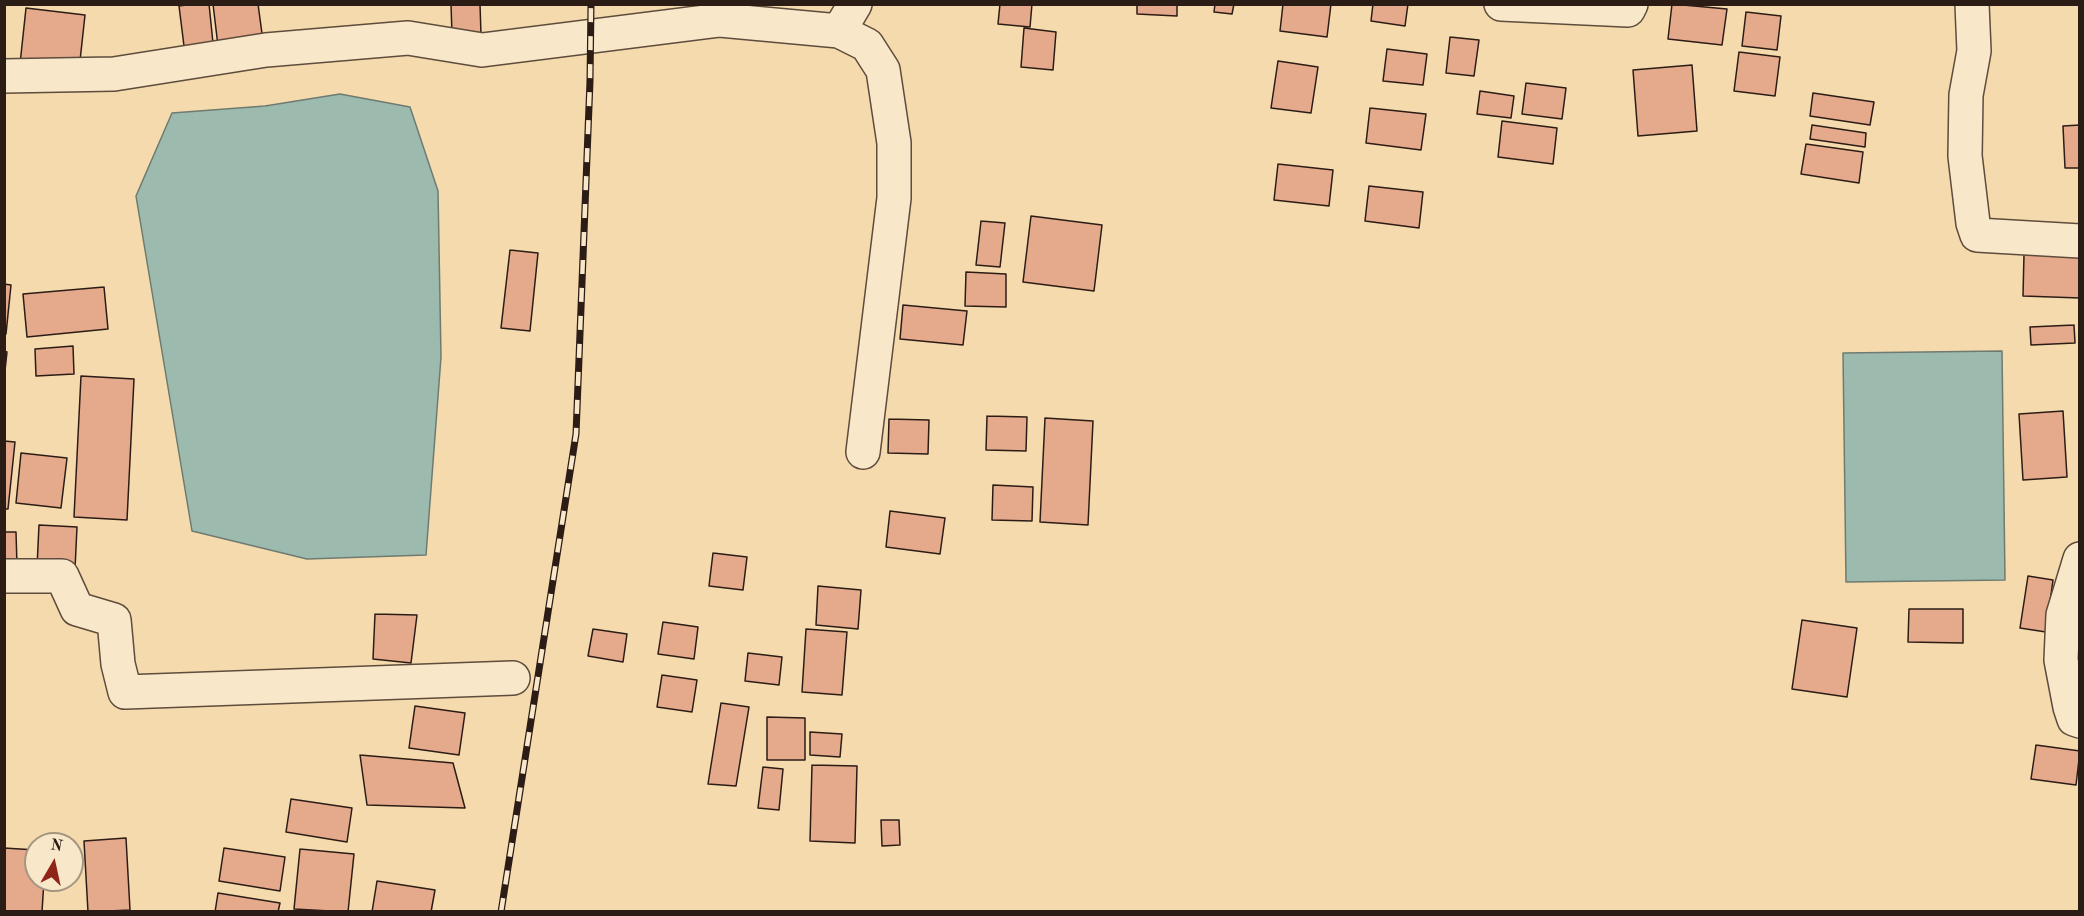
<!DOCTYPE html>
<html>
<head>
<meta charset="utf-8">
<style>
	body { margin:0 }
	#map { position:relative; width:2084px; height:916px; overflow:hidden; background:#f4daac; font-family:"Old Standard TT",serif }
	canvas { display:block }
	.frame { position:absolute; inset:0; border:6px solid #2c1c16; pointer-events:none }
	.north { position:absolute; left:24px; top:832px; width:60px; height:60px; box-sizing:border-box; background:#f8e7c9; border:2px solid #a69681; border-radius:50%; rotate:9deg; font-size:16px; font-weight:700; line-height:24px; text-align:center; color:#2c1c16 }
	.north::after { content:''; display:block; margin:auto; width:21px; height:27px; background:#8f2418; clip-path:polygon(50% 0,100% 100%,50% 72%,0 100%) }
</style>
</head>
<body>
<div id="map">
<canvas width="2084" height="916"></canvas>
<div class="frame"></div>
<div class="north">N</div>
</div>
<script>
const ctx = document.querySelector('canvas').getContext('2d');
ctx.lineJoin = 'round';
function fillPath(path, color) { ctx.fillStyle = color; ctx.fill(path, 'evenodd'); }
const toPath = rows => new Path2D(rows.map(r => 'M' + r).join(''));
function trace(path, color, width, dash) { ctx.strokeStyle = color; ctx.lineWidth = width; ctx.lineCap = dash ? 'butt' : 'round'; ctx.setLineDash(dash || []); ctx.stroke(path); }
const water = toPath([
	[340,94,410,107,438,191,441,357,426,555,307,559,192,531,136,196,172,113,265,106,340,94],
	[2002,351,2005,580,1846,582,1843,353,2002,351]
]);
const building = toPath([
	[193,4,209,4,213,43,184,46,179,6,193,4],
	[213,4,258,4,263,41,218,46,213,4],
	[451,4,480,4,481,35,452,35,451,4],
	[1000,4,1032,4,1030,27,998,24,1000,4],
	[1137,4,1177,4,1177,16,1137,14,1137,4],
	[1215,4,1234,4,1232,14,1214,12,1215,4],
	[1283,4,1331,4,1327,37,1280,31,1283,4],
	[1373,4,1408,4,1405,26,1371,21,1373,4],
	[1672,4,1727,9,1722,45,1668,39,1672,4],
	[26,8,85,15,79,70,20,64,26,8],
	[1746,12,1781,16,1777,50,1742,46,1746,12],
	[1024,28,1056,32,1053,70,1021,67,1024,28],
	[1450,37,1479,40,1474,76,1446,73,1450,37],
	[1387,49,1427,54,1423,85,1383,81,1387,49],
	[1739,52,1780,57,1775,96,1734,91,1739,52],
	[1278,61,1318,67,1311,113,1271,108,1278,61],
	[1692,65,1697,131,1638,136,1633,70,1692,65],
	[1526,83,1566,88,1562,119,1522,114,1526,83],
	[1480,91,1514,96,1511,118,1477,114,1480,91],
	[1813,93,1874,102,1870,125,1810,116,1813,93],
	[1370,108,1426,114,1421,150,1366,143,1370,108],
	[1502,121,1557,128,1553,164,1498,157,1502,121],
	[1812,125,1866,133,1865,147,1810,139,1812,125],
	[2080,125,2080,168,2065,168,2063,126,2080,125],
	[1806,144,1863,152,1859,183,1801,174,1806,144],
	[1278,164,1333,170,1329,206,1274,200,1278,164],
	[1369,186,1423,192,1419,228,1365,221,1369,186],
	[1031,216,1102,225,1094,291,1023,282,1031,216],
	[981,221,1005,223,1000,267,976,265,981,221],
	[510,250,538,253,530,331,501,328,510,250],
	[2024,254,2080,256,2080,298,2023,296,2024,254],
	[966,272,1006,274,1006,307,965,306,966,272],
	[4,284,11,285,6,334,4,334,4,284],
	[104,287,108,329,27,337,23,294,104,287],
	[903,305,967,311,963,345,900,339,903,305],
	[2074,325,2075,343,2031,345,2030,327,2074,325],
	[73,346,74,374,36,376,35,349,73,346],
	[4,351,7,352,4,380,4,351],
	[81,376,134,379,127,520,74,517,81,376],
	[2063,411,2067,477,2023,480,2019,414,2063,411],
	[987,416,1027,417,1026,451,986,450,987,416],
	[1045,418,1093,421,1088,525,1040,522,1045,418],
	[889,419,929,420,928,454,888,453,889,419],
	[4,441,15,442,8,509,4,509,4,441],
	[21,453,67,458,61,508,16,503,21,453],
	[993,485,1033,487,1032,521,992,520,993,485],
	[890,511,945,518,940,554,886,547,890,511],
	[39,525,77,527,74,590,36,588,39,525],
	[4,532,16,532,17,565,4,566,4,532],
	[713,553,747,557,743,590,709,586,713,553],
	[2028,576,2053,580,2046,632,2020,628,2028,576],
	[818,586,861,590,858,629,816,625,818,586],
	[1909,609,1963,609,1963,643,1908,642,1909,609],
	[375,614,417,615,411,663,373,659,375,614],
	[1802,620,1857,628,1847,697,1792,689,1802,620],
	[663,622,698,627,694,659,658,654,663,622],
	[593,629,627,634,623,662,588,656,593,629],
	[806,629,847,632,842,695,802,692,806,629],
	[748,653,782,657,779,685,745,681,748,653],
	[662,675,697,680,692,712,657,707,662,675],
	[721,703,749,707,736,786,708,784,721,703],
	[415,706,465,713,459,755,409,748,415,706],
	[767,717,805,718,805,760,767,760,767,717],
	[810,732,842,734,840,757,810,755,810,732],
	[2036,745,2080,751,2076,785,2031,779,2036,745],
	[360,755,453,763,465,808,367,805,360,755],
	[812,765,857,766,855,843,810,841,812,765],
	[763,767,783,769,779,810,758,808,763,767],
	[291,799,352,808,347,842,286,832,291,799],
	[881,820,899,820,900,845,882,846,881,820],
	[126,838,130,910,88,912,84,841,126,838],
	[4,848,36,850,36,880,44,880,42,912,4,912,4,848],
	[224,848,285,857,280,891,219,881,224,848],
	[300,849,354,854,348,912,294,909,300,849],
	[377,881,435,890,431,912,372,912,377,881],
	[218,893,280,903,278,912,215,912,218,893]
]);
const street = toPath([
	[1501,4,1628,10,1631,4],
	[1972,4,1974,51,1966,95,1965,156,1973,223,1977,235,2080,241],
	[839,31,855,4],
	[4,76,114,74,266,50,408,38,482,50,720,20,839,31,867,45,883,70,894,143,894,198,863,452],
	[2080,559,2063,615,2061,660,2070,707,2074,719,2080,721],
	[4,576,62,576,77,609,114,620,118,664,125,692,513,678]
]);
const rail = toPath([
	[501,912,576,434,590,81,591,4]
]);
fillPath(water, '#9cbaae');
trace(water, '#6f7b71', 1.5);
fillPath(building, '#e5aa8c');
trace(building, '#2c1c16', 1.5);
trace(street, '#5e4c3c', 36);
trace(street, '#f8e7c9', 33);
trace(rail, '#2c1c16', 7);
trace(rail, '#f8e7c9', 4.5, [14]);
</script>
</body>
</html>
